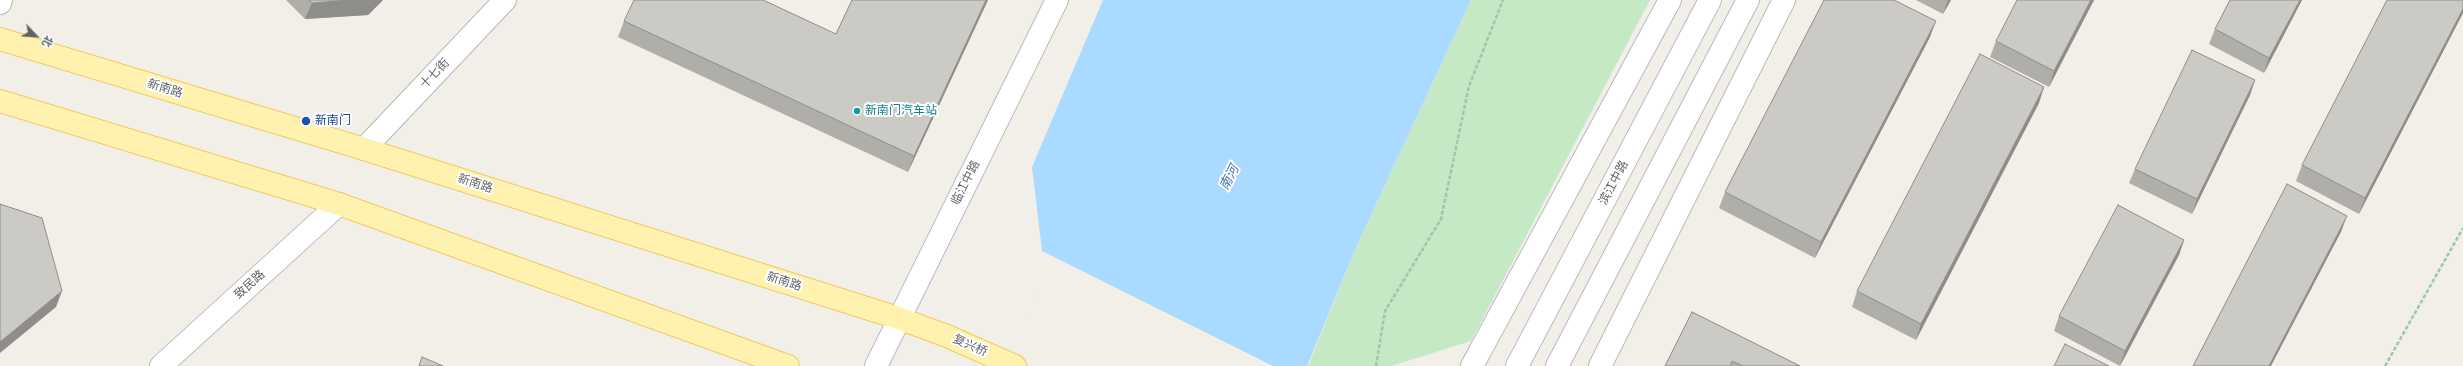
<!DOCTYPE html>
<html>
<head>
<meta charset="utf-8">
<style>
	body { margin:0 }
	#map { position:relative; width:2463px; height:366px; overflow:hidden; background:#f1efe8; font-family:"DejaVu Sans","Noto Sans SC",sans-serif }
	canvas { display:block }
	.north { position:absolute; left:16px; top:16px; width:40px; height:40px; -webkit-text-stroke:3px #fff; paint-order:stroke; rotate:115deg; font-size:11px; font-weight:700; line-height:16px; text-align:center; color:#5f6368 }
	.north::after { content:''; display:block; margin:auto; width:14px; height:18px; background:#5f6368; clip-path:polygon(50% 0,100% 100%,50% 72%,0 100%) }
</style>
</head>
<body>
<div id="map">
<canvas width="2463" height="366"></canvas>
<div class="north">北</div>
</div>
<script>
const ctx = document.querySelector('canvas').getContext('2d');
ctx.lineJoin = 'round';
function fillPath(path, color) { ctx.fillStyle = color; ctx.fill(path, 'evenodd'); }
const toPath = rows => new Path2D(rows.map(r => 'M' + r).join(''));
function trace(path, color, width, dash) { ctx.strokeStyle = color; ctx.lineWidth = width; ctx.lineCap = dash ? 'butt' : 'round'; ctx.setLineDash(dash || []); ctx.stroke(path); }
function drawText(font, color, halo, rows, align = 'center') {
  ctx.font = font + ' "DejaVu Sans","Noto Sans SC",sans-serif'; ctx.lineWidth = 4; ctx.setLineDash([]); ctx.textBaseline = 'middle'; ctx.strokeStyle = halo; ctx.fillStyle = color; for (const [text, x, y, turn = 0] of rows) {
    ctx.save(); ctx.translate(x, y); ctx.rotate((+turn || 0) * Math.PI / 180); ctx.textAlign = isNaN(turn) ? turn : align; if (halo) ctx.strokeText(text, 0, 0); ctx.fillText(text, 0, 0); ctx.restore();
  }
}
const green = toPath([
	[1471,0,1650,0,1471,341,1391,366,1308,366,1358,243]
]);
const water = toPath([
	[1103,0,1471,0,1358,243,1307,366,1007,366,1046,284,1032,167]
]);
const pier = toPath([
	[1040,250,1273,366,1005,366,1043,283]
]);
const path = toPath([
	[1376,366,1385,311,1441,219,1469,86,1503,0],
	[2385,366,2463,228]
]);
const street = toPath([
	[0,3,1,0],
	[364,149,505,0],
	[161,366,339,204],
	[876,366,1057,0]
]);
const secondary = toPath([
	[1472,366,1670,0],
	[1517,366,1710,0],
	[1557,366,1748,0],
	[1600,366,1784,0]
]);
const primary = toPath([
	[0,39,364,149,898,318,947,336,1015,366],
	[0,101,339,204,788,366]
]);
const wall = toPath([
	[286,0,383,0,368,15,305,19],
	[852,0,988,0,908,172,618,37,624,21,836,34],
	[1916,0,1951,0,1943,14],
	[2094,0,2049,87,1990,57,1996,41],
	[2230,0,2302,0,2264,73,2209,44,2215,29],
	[2463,0,2463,13,2359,214,2296,181,2302,165],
	[1930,37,1815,258,1719,208,1725,192],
	[2255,80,2250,95,2192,214,2129,183,2135,169],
	[2039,103,1916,340,1852,307,1857,291],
	[2184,240,2179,255,2120,366,2054,331,2059,316],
	[1692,312,1800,366,1665,366]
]);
const shadedWall = toPath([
	[349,0,383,0,368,15,305,19,312,3],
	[986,0,988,0,908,172,914,156],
	[1948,0,1951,0,1943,14],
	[2091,0,2094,0,2049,87,2054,71],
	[2300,0,2302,0,2264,73,2269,58],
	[2463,9,2463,13,2359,214,2365,198],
	[1936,21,1930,37,1815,258,1821,242],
	[2255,80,2250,95,2192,214,2197,199],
	[2044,87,2039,103,1916,340,1921,324],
	[2347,216,2341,232,2271,366,2269,366],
	[2184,240,2179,255,2120,366,2125,351],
	[62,291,56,307,0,353,0,342]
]);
const building = toPath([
	[309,0,349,0,312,3,309,0],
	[634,0,763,0,836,34,852,0,986,0,914,156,624,21,634,0],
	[1824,0,1894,0,1936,21,1821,242,1725,192,1824,0],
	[2017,0,2091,0,2054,71,1996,41,2017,0],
	[2230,0,2300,0,2269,58,2215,29,2230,0],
	[2387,0,2463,0,2463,9,2365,198,2302,165,2387,0],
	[2192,50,2255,80,2197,199,2135,169,2192,50],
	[1980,54,2044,87,1921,324,1857,291,1980,54],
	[2287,184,2347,216,2269,366,2193,366,2287,184],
	[0,204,42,218,62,291,0,342,0,204],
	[2118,205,2184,240,2125,351,2059,316,2118,205],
	[1692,312,1800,366,1743,366,1732,361,1730,366,1665,366,1692,312],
	[2065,344,2109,366,2054,366,2065,344],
	[422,357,443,366,419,366,422,357]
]);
const markers = [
	[857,111,4,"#0f9aa8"],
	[306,121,5,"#1a4fb4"]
];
const streetNames = [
	["十七街",435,74,-46],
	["新南路",165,89,17],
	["临江中路",966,183,-63],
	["滨江中路",1614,183,-62],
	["新南路",475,184,18],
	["新南路",784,282,18],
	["致民路",250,285,-42],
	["复兴桥",970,346,24]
];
const cultureNames = [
	["新南门汽车站",865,111]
];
const transitNames = [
	["新南门",315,121]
];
const waterNames = [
	["南河",1230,178,-63]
];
fillPath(green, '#c5e8c5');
fillPath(water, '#aadaff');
fillPath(pier, '#f1efe8');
trace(street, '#b5b8bc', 24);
trace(secondary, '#b6babf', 24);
trace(primary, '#f2c960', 24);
trace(path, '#9cc7a9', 2.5, [4, 2]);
trace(street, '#fff', 22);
trace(secondary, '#fff', 22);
trace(primary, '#fff2af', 22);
fillPath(wall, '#afaea9');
fillPath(shadedWall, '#8f8d8a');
fillPath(building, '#cccac5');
trace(building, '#8f8d8a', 1);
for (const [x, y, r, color] of markers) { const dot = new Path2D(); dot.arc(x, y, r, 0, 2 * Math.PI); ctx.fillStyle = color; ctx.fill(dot); trace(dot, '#fff', 1.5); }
drawText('12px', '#5f6368', '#fff', streetNames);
drawText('12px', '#0d838f', '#fff', cultureNames, 'left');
drawText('12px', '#164399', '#fff', transitNames, 'left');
drawText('italic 13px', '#4174aa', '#fff', waterNames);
</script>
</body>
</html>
